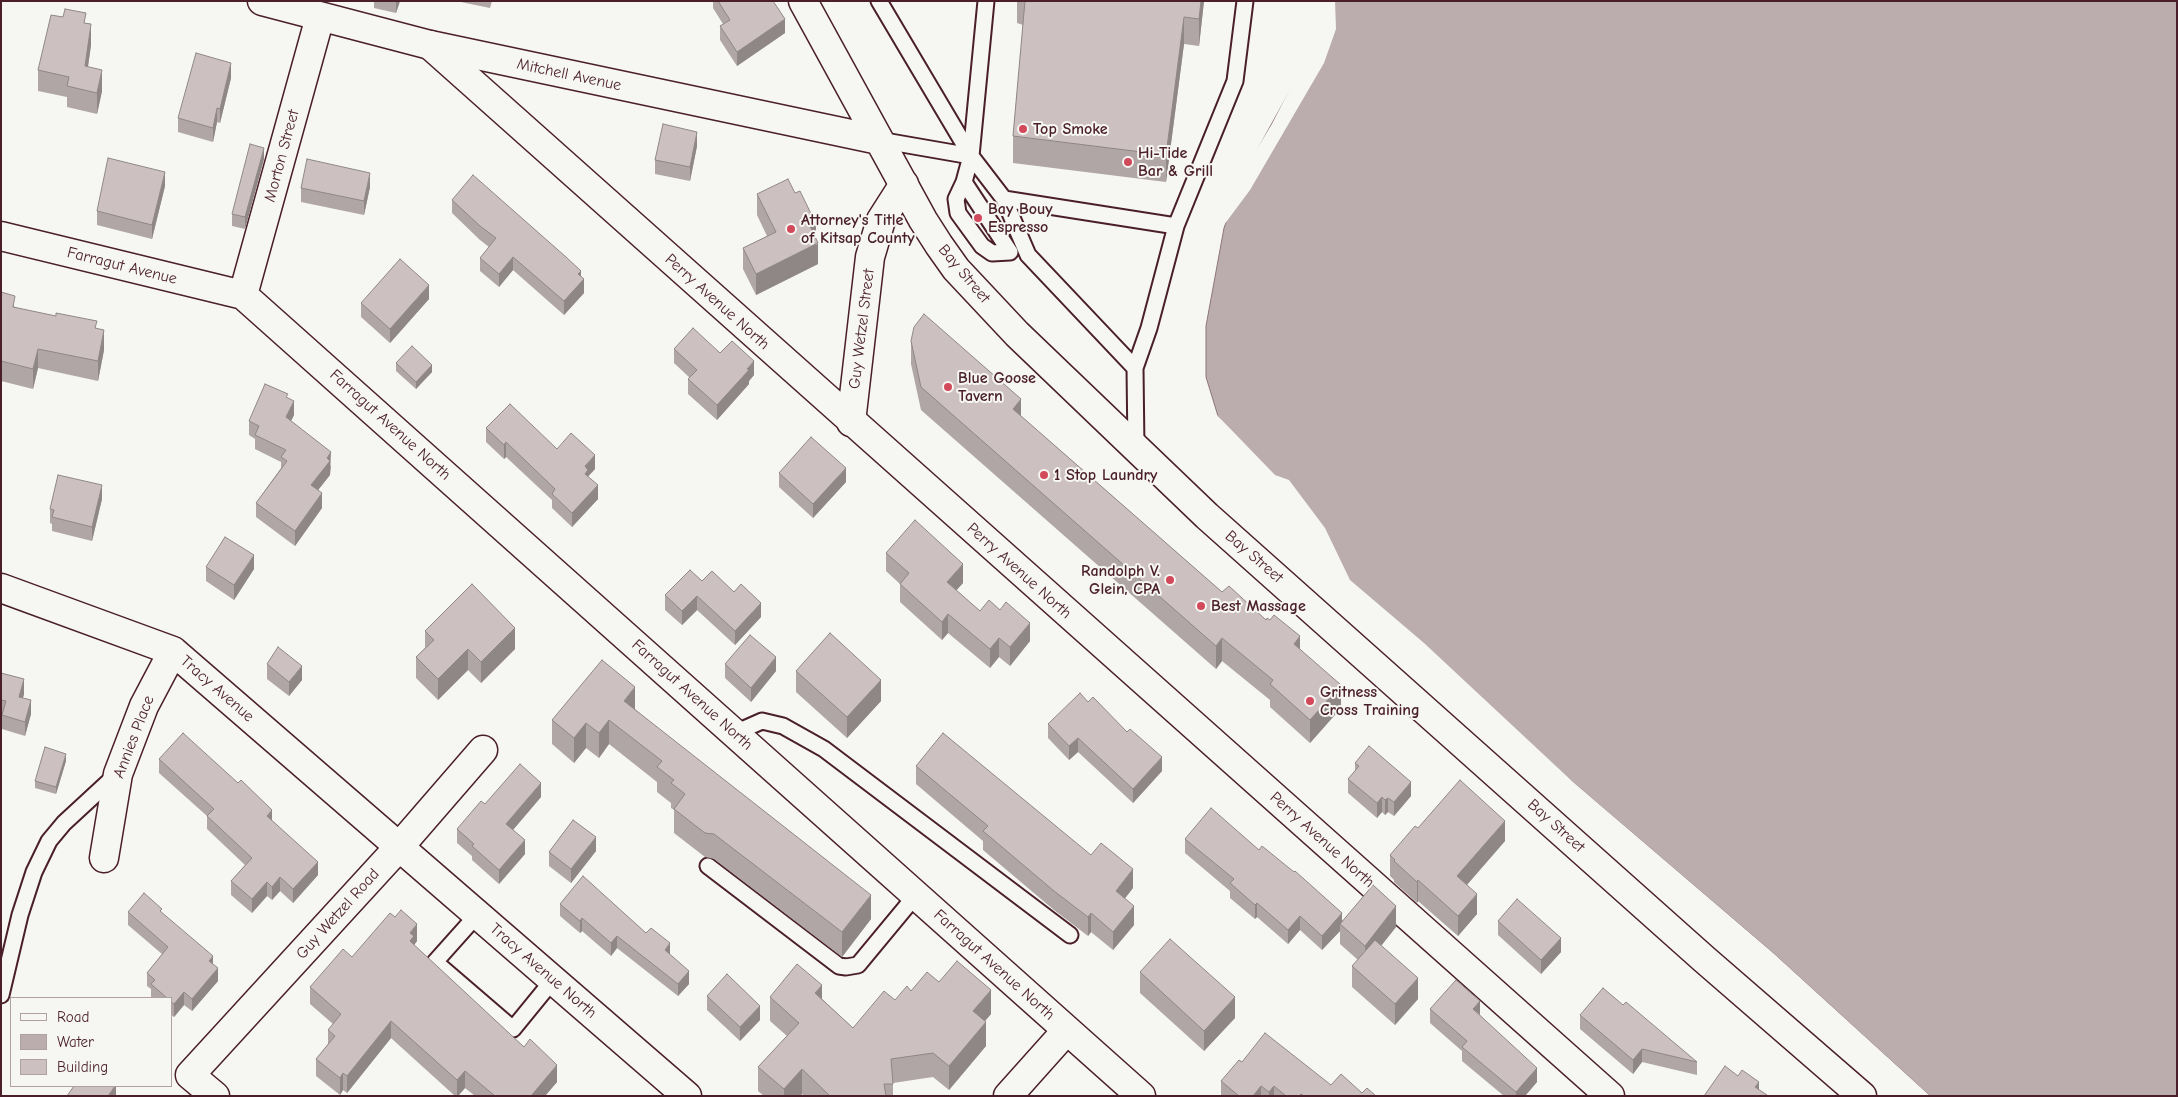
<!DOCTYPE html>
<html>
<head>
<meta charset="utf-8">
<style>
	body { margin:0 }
	#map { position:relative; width:2178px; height:1097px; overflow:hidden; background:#f6f6f2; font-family:"Comic Neue",sans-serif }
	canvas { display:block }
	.frame { position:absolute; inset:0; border:2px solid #4a1f2b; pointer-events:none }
	.legend { position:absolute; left:10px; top:997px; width:162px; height:90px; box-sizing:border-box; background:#f6f6f2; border:1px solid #b1a0a2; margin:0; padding:6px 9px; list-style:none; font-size:15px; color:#4a1f2b }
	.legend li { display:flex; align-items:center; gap:10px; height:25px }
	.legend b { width:25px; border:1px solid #b1a0a2 }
</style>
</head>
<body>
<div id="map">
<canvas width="2178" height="1097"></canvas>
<div class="frame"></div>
<ul class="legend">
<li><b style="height:6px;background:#f6f6f2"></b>Road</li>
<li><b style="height:14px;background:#bbadae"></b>Water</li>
<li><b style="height:14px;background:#ccc1c0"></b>Building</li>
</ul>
</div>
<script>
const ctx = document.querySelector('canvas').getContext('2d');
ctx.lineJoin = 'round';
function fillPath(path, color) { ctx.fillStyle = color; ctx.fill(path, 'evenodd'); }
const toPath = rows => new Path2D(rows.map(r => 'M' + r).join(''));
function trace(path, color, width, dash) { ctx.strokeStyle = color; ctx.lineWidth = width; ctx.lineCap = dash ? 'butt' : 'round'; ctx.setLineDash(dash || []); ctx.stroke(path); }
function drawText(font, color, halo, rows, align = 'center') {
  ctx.font = font + ' "Comic Neue",sans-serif'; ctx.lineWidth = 4; ctx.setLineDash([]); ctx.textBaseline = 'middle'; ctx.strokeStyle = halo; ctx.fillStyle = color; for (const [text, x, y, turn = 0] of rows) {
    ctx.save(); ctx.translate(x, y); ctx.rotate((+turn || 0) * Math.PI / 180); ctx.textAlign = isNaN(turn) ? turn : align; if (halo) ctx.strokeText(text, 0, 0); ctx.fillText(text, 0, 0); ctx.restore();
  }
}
const water = toPath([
	[1323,1,2177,1,2177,1096,1930,1096,1773,953,1472,696,1348,583,1328,542,1234,437,1218,416,1206,377,1206,326,1224,228,1240,181,1324,29,1323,1]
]);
const pier = toPath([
	[1320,1,1335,1,1336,29,1324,63,1250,190,1221,229,1238,180,1272,124,1321,28],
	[1215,413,1275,475,1289,480,1325,528,1350,580,1424,643,1573,782,1773,953,1930,1096,1927,1096,1772,955,1470,698,1347,585,1326,543,1232,438]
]);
const lane = toPath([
	[879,1,971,156,964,182,956,199,958,213,982,246,992,253,1010,252],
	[879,140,971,156,1004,199],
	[971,156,986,1],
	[964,182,1010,252],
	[1135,368,1149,328,1176,226,1235,81,1245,1],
	[1136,449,1135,368,1028,255,1004,199,1176,226],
	[735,733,762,721,783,726,824,749,1070,935],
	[708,866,839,966,846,967,858,965,916,895],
	[477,915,435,962,513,1029,553,980],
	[1,995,20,915,34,872,49,841,64,823,116,775]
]);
const street = toPath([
	[430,45,1610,1096],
	[1,236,243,295,1141,1096],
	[243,295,320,17],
	[851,422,870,257,881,220,904,184],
	[1,588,173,651,687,1096],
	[104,858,118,774,144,706,173,651],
	[215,1096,190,1075,399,847,483,750],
	[1008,1096,1067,1030]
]);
const secondary = toPath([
	[262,1,430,45,879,140],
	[803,1,923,220,939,245,956,269,1017,334,1207,516,1704,959,1862,1096]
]);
const wall = toPath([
	[374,1,400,1,396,13,374,8],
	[456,1,492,1,490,8],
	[713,1,773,1,785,33,737,66,720,40,720,26,723,24,713,8],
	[1017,1,1204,1,1199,46,1184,44,1166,182,1013,163,1013,136,1023,25,1017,23],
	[86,23,91,45,88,67,102,91,97,114,67,107,67,97,38,91,38,70],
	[231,78,220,123,217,122,213,142,178,132,178,118],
	[697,146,690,181,655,174,655,160],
	[264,159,245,229,232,226,232,214],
	[165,186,152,239,97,225,97,211],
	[370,187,364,215,301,202,301,188],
	[757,194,816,237,818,264,756,295,743,269,743,248,767,236,757,215],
	[452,200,581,277,584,293,564,315,513,270,499,287,480,271,480,258,489,247,480,240,452,213],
	[1,292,15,307,97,329,104,350,98,381,38,368,33,389,1,381],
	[429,299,390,343,361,317,361,303],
	[911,341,1021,416,1222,592,1266,620,1300,649,1341,708,1310,743,1270,707,1270,700,1222,661,1216,669,921,410,911,364],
	[674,349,720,353,754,375,749,381,749,384,717,420,688,394,688,379,690,378,674,363],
	[396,363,432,372,416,389,396,371],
	[288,398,294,415,291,421,331,466,330,475,318,490,322,508,295,546,256,517,256,503,281,468,281,462,255,449,255,439,249,435,249,421],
	[486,428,557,449,595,469,588,477,598,499,572,527,552,508,552,500,506,457,504,459,486,442],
	[779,473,846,482,813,518,779,487],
	[102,499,92,541,52,531,52,524,50,523,50,509],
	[886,553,963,583,956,590,980,611,1030,641,1010,666,999,657,990,668,948,633,942,640,900,602,900,584,886,571],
	[206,567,254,569,234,600,206,581],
	[702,581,761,617,735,645,697,610,682,625,665,610,665,595],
	[425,631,515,649,481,683,468,670,438,700,416,678,416,657,425,648],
	[267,664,302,680,289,696,267,679],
	[725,664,776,671,751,702,725,678],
	[796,671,881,701,847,738,796,692],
	[1,673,24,694,23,698,31,714,25,736,2,729],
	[1088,702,1127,732,1162,771,1133,803,1078,752,1069,760,1048,738,1048,724],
	[635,709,871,919,842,957,714,859,705,857,674,833,674,810,671,808,671,803,657,792,657,782,609,744,599,758,586,748,574,763,552,744,552,720],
	[159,759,272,821,318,875,293,903,280,891,272,900,267,896,252,913,231,895,231,881,245,865,207,829,207,816,159,773],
	[66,761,56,794,35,788,35,781],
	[1355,763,1411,796,1394,816,1388,812,1385,815,1382,812,1377,818,1348,793,1348,779,1355,771],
	[916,766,1091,855,1133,888,1125,898,1134,925,1113,950,1091,932,1088,936,1054,910,983,850,983,841,916,784],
	[541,797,513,830,525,854,499,884,472,860,472,856,457,843,457,829,485,804],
	[1418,828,1505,841,1467,885,1477,914,1458,936,1418,901,1417,903,1394,882,1394,880,1390,876,1390,855],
	[1185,839,1342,920,1396,927,1381,946,1418,999,1395,1025,1352,987,1352,966,1358,960,1340,944,1340,931,1322,950,1300,930,1288,944,1257,917,1255,919,1230,898,1230,891,1185,853],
	[596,851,571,883,549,866,549,852],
	[560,904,670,955,689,984,678,996,617,948,611,956,582,931,580,933,560,916],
	[128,912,162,913,213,964,218,981,192,1011,184,1005,174,1017,171,1015,171,998,152,998,151,997,151,989,147,986,147,973,162,954,128,925],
	[1498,921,1561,952,1541,974,1498,935],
	[417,941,414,945,557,1082,545,1096,475,1096,465,1088,458,1096,455,1096,391,1038,347,1093,343,1090,340,1095,316,1076,316,1059,328,1044,328,1030,333,1024,310,1004,310,987],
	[1140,972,1235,1018,1204,1051,1140,993],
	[939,982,991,1014,985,1021,986,1046,949,1090,933,1077,893,1083,893,1096,804,1096,802,1094,800,1096,764,1096,758,1091,758,1067,787,1036,770,1021,770,997,822,999,853,1028,911,991],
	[707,996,760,1020,740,1041,707,1010],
	[1623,1005,1697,1062,1697,1075,1642,1062,1633,1074,1580,1029,1580,1015],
	[1430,1009,1480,1015,1537,1082,1525,1096,1504,1096,1462,1061,1462,1051,1430,1023],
	[1242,1062,1331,1085,1376,1096,1221,1096,1221,1081]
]);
const shadedWall = toPath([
	[396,1,400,1,396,13],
	[1201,1,1204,1,1199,46,1199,19],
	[1184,17,1184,44,1166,182,1166,155],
	[785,19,785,33,737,66,737,52],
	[91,24,91,45,85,87,85,66],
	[231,63,231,78,220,123,220,109],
	[102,70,102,91,97,114,97,93],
	[217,108,217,122,213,142,213,128],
	[697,132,697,146,690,181,690,167],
	[264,148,264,159,245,229,245,217],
	[165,172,165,186,152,239,152,225],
	[370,173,370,187,364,215,364,201],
	[816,224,816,245,818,243,818,264,756,295,756,274,810,226],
	[513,257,513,270,499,287,499,274],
	[581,271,581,282,584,279,584,293,564,315,564,301,578,274],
	[429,285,429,299,390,343,390,329],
	[104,330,104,350,98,381,98,361],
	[38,349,38,368,33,389,33,369],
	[754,361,754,375,749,381,749,384,717,420,717,405],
	[432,365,432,372,416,389,416,382],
	[1021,399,1021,422,1013,409],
	[294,401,294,415,286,431,286,417],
	[506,442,506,457,504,459,504,445],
	[331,452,330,475,311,499,311,485,327,458],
	[595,455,595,469,588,476,585,488,585,466],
	[846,468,846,482,813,518,813,504],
	[102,485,102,499,92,541,92,527],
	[598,485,598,499,572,527,572,513],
	[322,493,322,508,295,546,295,531],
	[254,555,254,569,234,600,234,585],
	[963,564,963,583,947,601,947,582],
	[697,596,697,610,682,625,682,611],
	[761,603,761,617,735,645,735,631],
	[948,614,948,633,942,640,942,622],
	[1030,623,1030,641,1010,666,1010,647],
	[515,628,515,649,481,683,481,662],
	[1300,636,1300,659,1294,644],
	[999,638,999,657,990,668,990,649],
	[1222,638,1222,661,1216,669,1216,646],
	[468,649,468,670,438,700,438,679],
	[776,657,776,671,751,702,751,688],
	[302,666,302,680,289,696,289,682],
	[24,679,24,694,19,711,19,697],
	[881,680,881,701,847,738,847,717],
	[1341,685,1341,708,1310,743,1310,720],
	[635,687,635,711,624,701],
	[31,700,31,714,25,736,25,722],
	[609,720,609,744,599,758,599,733],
	[586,723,586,748,574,763,574,738],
	[1078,738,1078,752,1069,760,1069,746],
	[66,754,66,761,56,794,56,787],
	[1162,757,1162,771,1133,803,1133,789],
	[1411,782,1411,796,1394,816,1394,802],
	[541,783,541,797,506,838,506,824],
	[1382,797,1382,812,1377,818,1377,803],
	[1388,798,1388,812,1385,815,1385,800],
	[272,810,272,823,267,816],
	[1505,821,1505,841,1457,896,1457,876],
	[596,837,596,851,571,883,571,869],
	[525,840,525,854,499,884,499,870],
	[318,862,318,875,293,903,293,889],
	[1133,869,1133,888,1116,910,1116,891],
	[280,877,280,891,272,900,272,887],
	[1418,880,1418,901,1417,903,1417,882],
	[267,882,267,896,252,913,252,899],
	[1477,894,1477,914,1458,936,1458,916],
	[871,895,871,919,842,957,842,932],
	[1257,903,1257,917,1255,919,1255,905],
	[1134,906,1134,925,1113,950,1113,932],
	[1396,906,1396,927,1365,966,1365,946],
	[1091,913,1091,932,1088,936,1088,917],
	[1342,913,1342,926,1340,924,1340,931,1322,950,1322,936],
	[1300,916,1300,930,1288,944,1288,930],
	[582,918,582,931,580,933,580,921],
	[417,924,417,941,414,945,414,953,410,958,410,933],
	[617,936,617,948,611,956,611,943],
	[1561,938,1561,952,1541,974,1541,960],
	[670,943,670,955,665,950],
	[213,956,213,969,209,961],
	[218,968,218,981,192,1011,192,999],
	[689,971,689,984,678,996,678,984],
	[1418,978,1418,999,1395,1025,1395,1004],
	[822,985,822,1010,815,993],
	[991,990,991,1014,973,1035,973,1011],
	[184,992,184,1005,174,1017,174,1004],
	[1235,997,1235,1018,1204,1051,1204,1031],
	[1480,1001,1480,1015,1473,1009],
	[760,1006,760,1020,740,1041,740,1027],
	[391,1021,391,1038,347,1093,347,1076],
	[986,1022,986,1046,949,1090,949,1066],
	[1642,1049,1642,1062,1633,1074,1633,1060],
	[557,1065,557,1082,545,1096,531,1096],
	[1537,1068,1537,1082,1525,1096,1516,1096,1516,1092],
	[802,1069,802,1094,800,1096,784,1096,784,1089],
	[465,1071,465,1088,458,1096,457,1096,457,1080],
	[343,1073,343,1090,340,1095,340,1078],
	[1759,1082,1759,1096,1755,1087],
	[115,1086,116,1086,116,1096,108,1096],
	[1261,1086,1261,1096,1253,1096],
	[1274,1086,1274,1096,1269,1096,1269,1092]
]);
const building = toPath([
	[718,1,773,1,785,19,737,52,720,26,730,20,718,1],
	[1025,1,1201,1,1199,19,1184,17,1166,155,1013,136,1025,1],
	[65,9,86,13,84,23,91,24,85,66,102,70,97,93,67,86,69,77,38,70,51,15,63,17,65,9],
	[196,53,231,63,220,109,217,108,213,128,178,118,196,53],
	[663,124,697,132,690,167,655,160,663,124],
	[250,144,264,148,245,217,232,214,250,144],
	[108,158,165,172,152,225,97,211,108,158],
	[307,159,370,173,364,201,301,188,307,159],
	[473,175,566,257,581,271,578,274,584,279,564,301,513,257,499,274,480,258,496,238,480,226,452,200,473,175],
	[788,179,795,193,800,191,816,224,810,226,818,243,756,274,743,248,776,232,757,194,788,179],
	[400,259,429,285,390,329,361,303,400,259],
	[1,292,15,296,13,307,56,316,56,313,97,321,95,328,104,330,98,361,38,349,33,369,1,361,1,292],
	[924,314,1021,399,1013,409,1222,592,1229,586,1266,620,1267,618,1270,620,1274,615,1300,636,1294,644,1341,685,1310,720,1270,684,1273,680,1222,638,1216,646,921,387,911,341,914,327,924,314],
	[693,328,720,353,732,341,754,361,747,369,749,370,717,405,688,379,697,370,674,349,693,328],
	[412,346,432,365,416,382,396,363,412,346],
	[265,384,288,394,286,397,294,401,286,417,331,452,327,458,330,461,311,485,322,493,295,531,256,503,287,461,281,457,286,450,255,435,259,426,249,421,265,384],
	[510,404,557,449,571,433,595,455,585,466,588,470,585,474,598,485,572,513,552,494,555,489,506,442,504,445,486,428,510,404],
	[811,437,846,468,813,504,779,473,811,437],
	[58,475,102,485,92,527,52,517,54,510,50,509,58,475],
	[915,520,963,564,947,582,980,611,989,600,1000,610,1006,602,1030,623,1010,647,999,638,990,649,948,614,942,622,900,584,909,573,886,553,915,520],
	[225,537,254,555,234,585,206,567,225,537],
	[690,570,702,581,712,571,734,592,741,584,761,603,735,631,697,596,682,611,665,595,690,570],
	[472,584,515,628,481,662,468,649,438,679,416,657,434,640,425,631,472,584],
	[830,633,881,680,847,717,796,671,830,633],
	[750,635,776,657,751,688,725,664,750,635],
	[278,647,302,666,289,682,267,664,278,647],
	[602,660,635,687,624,701,871,895,842,932,714,834,705,833,674,809,685,794,671,783,674,780,657,767,662,761,609,720,599,733,586,723,574,738,552,720,602,660],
	[1,673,24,679,19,697,31,700,25,722,2,715,6,701,1,700,1,673],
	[1080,693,1088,702,1093,697,1127,732,1130,729,1162,757,1133,789,1078,738,1069,746,1048,724,1080,693],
	[183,733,238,783,241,780,272,810,267,816,318,862,293,889,280,877,272,887,267,882,252,899,231,881,252,858,207,816,214,809,159,759,183,733],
	[943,733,1091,855,1101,843,1133,869,1116,891,1134,906,1113,932,1091,913,1088,917,1054,891,983,831,988,826,916,766,943,733],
	[1369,746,1411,782,1394,802,1388,798,1385,800,1382,797,1377,803,1348,779,1359,766,1355,763,1369,746],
	[45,747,66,754,56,787,35,781,45,747],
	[520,764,541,783,506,824,525,840,499,870,472,846,474,844,457,829,481,801,485,804,520,764],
	[1460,780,1505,821,1457,876,1477,894,1458,916,1418,880,1417,882,1394,861,1395,860,1390,855,1415,826,1418,828,1460,780],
	[1211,808,1259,850,1262,846,1294,872,1295,871,1342,913,1322,936,1300,916,1288,930,1257,903,1255,905,1230,883,1234,879,1185,839,1211,808],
	[573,820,596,837,571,869,549,852,573,820],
	[583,876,646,933,651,928,670,943,665,950,689,971,678,984,617,936,611,943,582,918,580,921,560,904,583,876],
	[1373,885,1396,906,1365,946,1340,924,1373,885],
	[144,893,162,909,160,911,213,956,209,961,218,968,192,999,184,992,174,1004,171,1002,171,998,167,998,151,984,155,980,147,973,168,947,128,912,144,893],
	[1517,899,1561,938,1541,960,1498,921,1517,899],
	[401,910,417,924,410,933,414,936,410,941,524,1047,530,1039,557,1065,531,1096,495,1096,465,1071,457,1080,391,1021,347,1076,343,1073,340,1078,316,1059,335,1036,328,1030,341,1014,310,987,343,949,352,957,390,913,395,917,401,910],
	[1170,939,1235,997,1204,1031,1140,972,1170,939],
	[1375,940,1418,978,1395,1004,1352,966,1375,940],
	[957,961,991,990,973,1011,986,1022,949,1066,933,1053,891,1059,893,1084,884,1084,886,1096,830,1096,802,1069,784,1089,758,1067,799,1023,770,997,797,964,822,985,815,993,853,1028,884,991,895,1000,907,986,911,991,927,972,939,982,957,961],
	[727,974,760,1006,740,1027,707,996,727,974],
	[1456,980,1480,1001,1473,1009,1537,1068,1516,1092,1462,1047,1467,1041,1430,1009,1456,980],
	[1603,988,1623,1005,1626,1002,1697,1062,1642,1049,1633,1060,1580,1015,1603,988],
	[1265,1033,1331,1085,1341,1074,1362,1093,1367,1088,1376,1096,1304,1096,1301,1094,1299,1096,1286,1096,1274,1086,1269,1092,1261,1086,1253,1096,1239,1096,1221,1081,1239,1060,1242,1062,1265,1033],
	[1725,1066,1738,1076,1742,1070,1759,1082,1755,1087,1767,1095,1767,1096,1704,1096,1725,1066],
	[74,1086,115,1086,108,1096,67,1096,74,1086]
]);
const markers = [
	[1023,129,5,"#d1495b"],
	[1128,162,5,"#d1495b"],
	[978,218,5,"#d1495b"],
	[791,229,5,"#d1495b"],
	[948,387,5,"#d1495b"],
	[1044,475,5,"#d1495b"],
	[1170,580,5,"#d1495b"],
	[1201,606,5,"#d1495b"],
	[1310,701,5,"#d1495b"]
];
const streetNames = [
	["Mitchell Avenue",569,75,12],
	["Morton Street",282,156,-75],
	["Farragut Avenue",122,266,14],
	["Bay Street",964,274,50],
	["Perry Avenue North",717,302,42],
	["Guy Wetzel Street",862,329,-83],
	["Farragut Avenue North",390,425,42],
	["Bay Street",1254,557,41],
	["Perry Avenue North",1019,571,42],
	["Tracy Avenue",217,689,41],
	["Farragut Avenue North",692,695,42],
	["Annies Place",134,737,-69],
	["Bay Street",1556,826,42],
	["Perry Avenue North",1322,840,42],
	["Guy Wetzel Road",338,914,-48],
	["Farragut Avenue North",994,965,42],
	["Tracy Avenue North",543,971,41]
];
const poiNames = [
	["Top Smoke",1033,129],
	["Hi-Tide",1138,153],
	["Bar & Grill",1138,171],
	["Bay Bouy",988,209],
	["Espresso",988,227],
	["Attorney's Title",801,220],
	["of Kitsap County",801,238],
	["Blue Goose",958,378],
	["Tavern",958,396],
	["1 Stop Laundry",1054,475],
	["Randolph V.",1160,571,"right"],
	["Glein, CPA",1160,589,"right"],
	["Best Massage",1211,606],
	["Gritness",1320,692],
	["Cross Training",1320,710]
];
fillPath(water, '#bbadae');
trace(water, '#8e747a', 1);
fillPath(pier, '#f6f6f2');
trace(lane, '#4a1f2b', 19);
trace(street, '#4a1f2b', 31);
trace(secondary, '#4a1f2b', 31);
trace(lane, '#f6f6f2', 15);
trace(street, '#f6f6f2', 28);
trace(secondary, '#f6f6f2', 28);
fillPath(wall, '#afa6a5');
fillPath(shadedWall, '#8f8786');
fillPath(building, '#ccc1c0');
trace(building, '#8f8786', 1);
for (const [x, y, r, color] of markers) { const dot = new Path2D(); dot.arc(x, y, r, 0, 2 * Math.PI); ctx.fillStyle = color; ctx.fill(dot); trace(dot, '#f6f6f2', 2); }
drawText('16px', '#4a1f2b', '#f6f6f2', streetNames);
drawText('bold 16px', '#4a1f2b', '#f6f6f2', poiNames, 'left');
</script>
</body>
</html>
